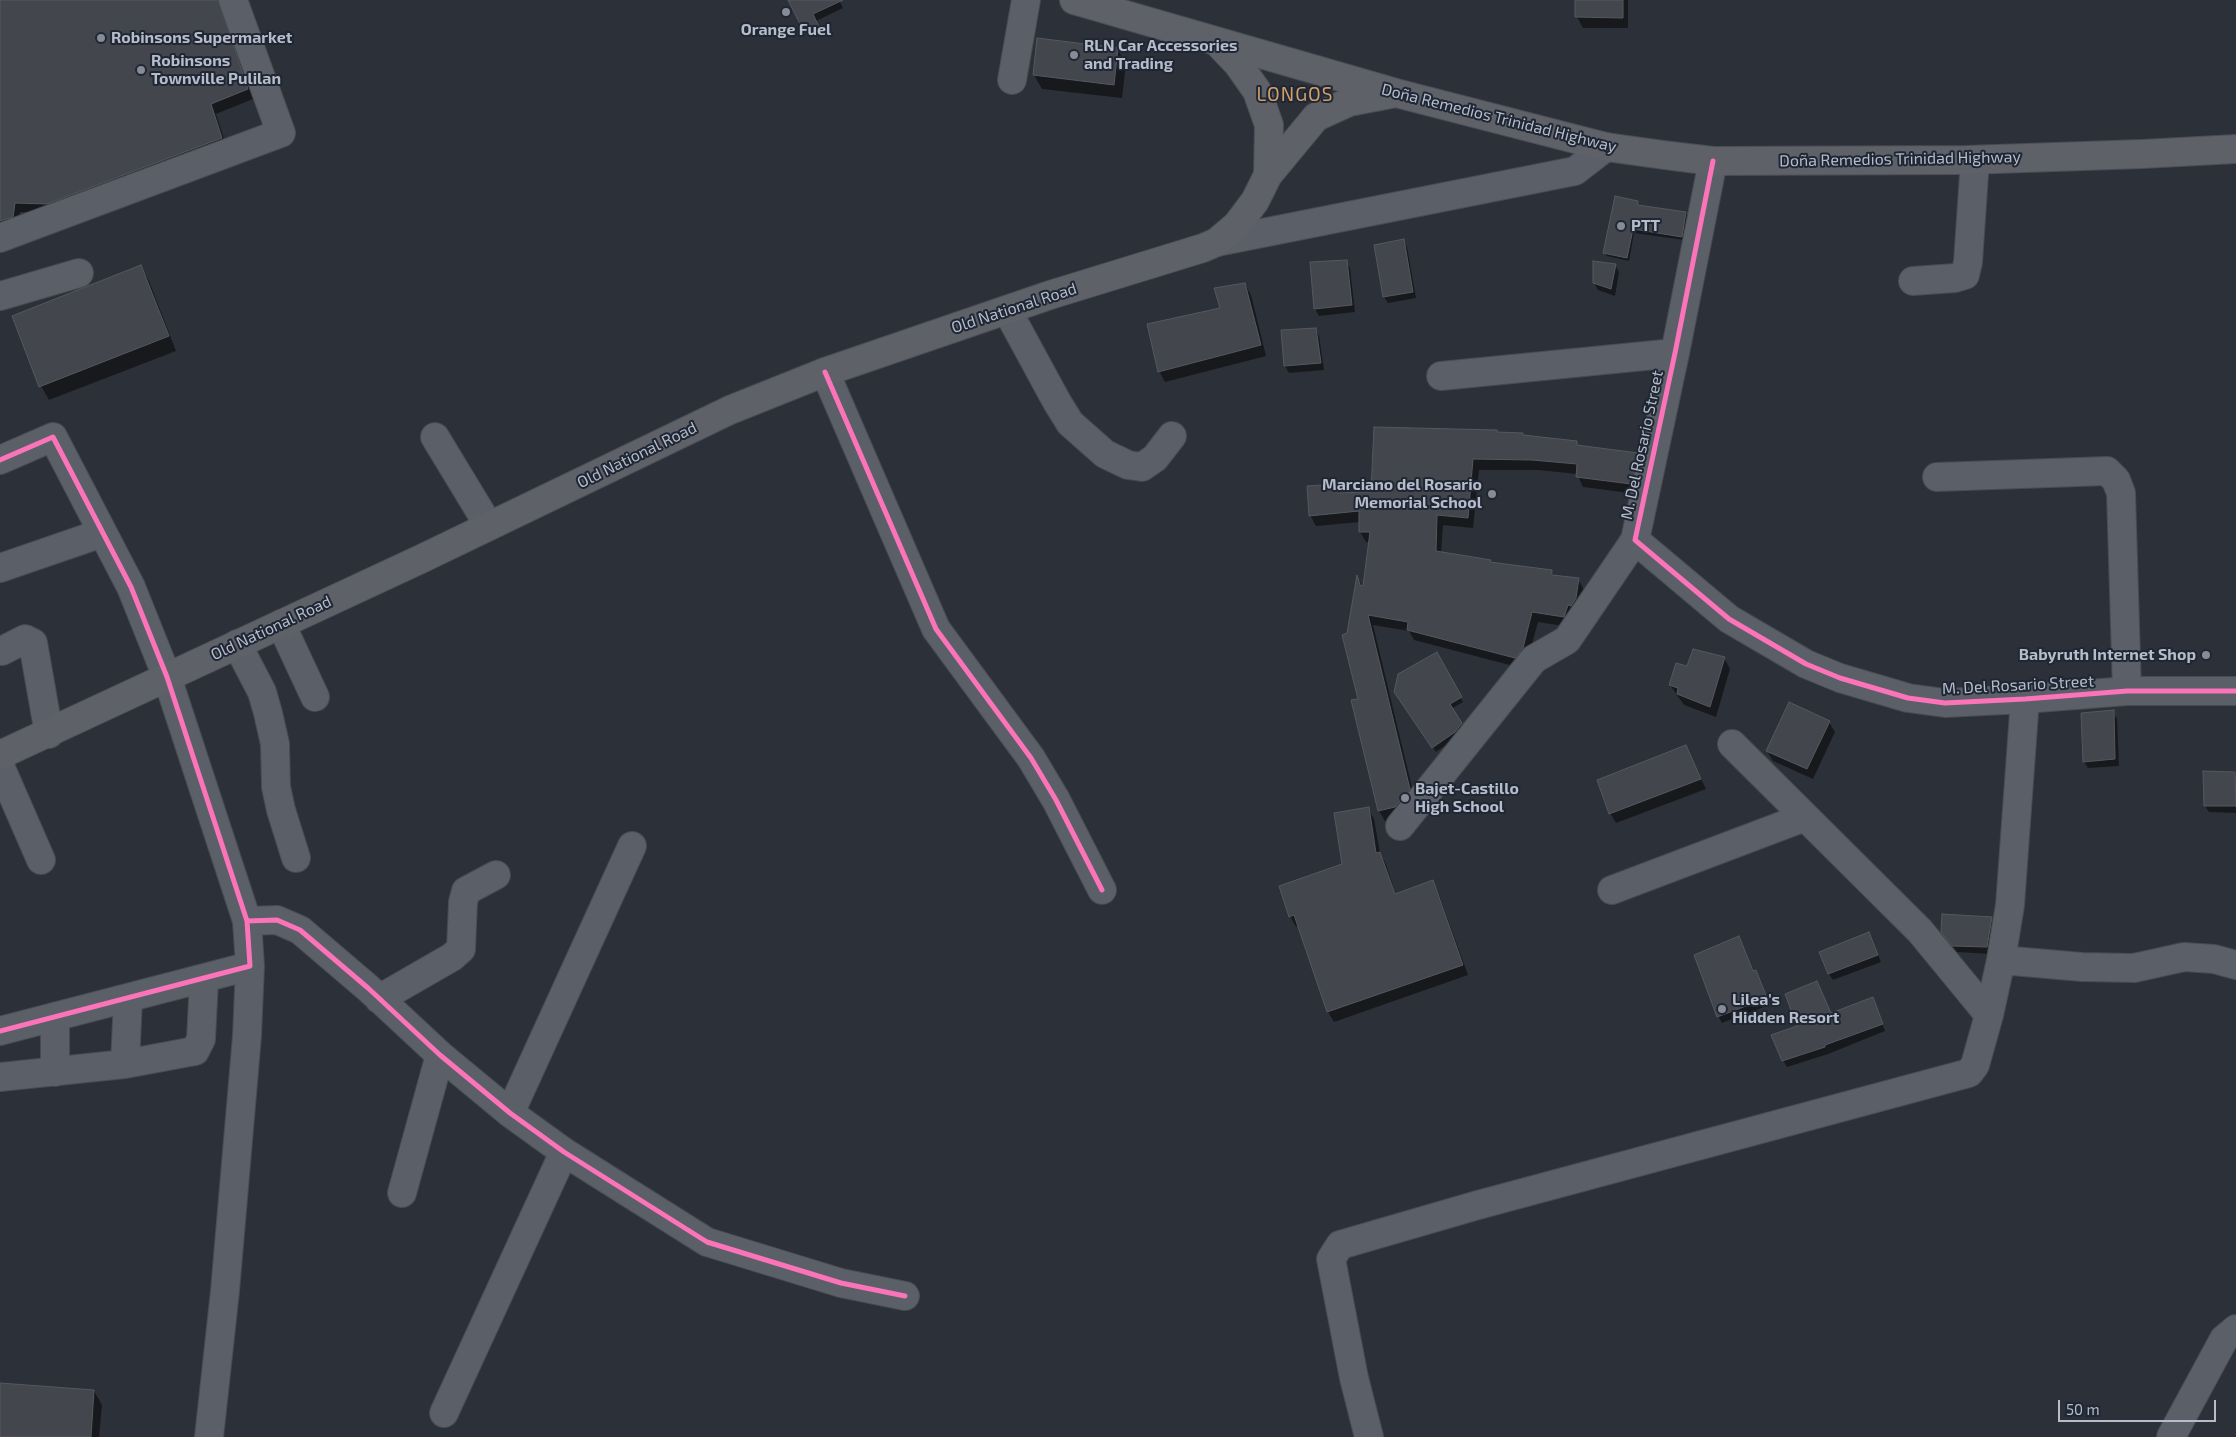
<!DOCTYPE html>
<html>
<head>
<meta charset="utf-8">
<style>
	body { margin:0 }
	#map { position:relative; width:2236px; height:1437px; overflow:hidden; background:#2c3038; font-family:"Exo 2",sans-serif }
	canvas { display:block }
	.scale { position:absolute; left:2058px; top:1400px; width:158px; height:22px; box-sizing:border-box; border:2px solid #b6bcc9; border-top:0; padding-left:6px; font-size:15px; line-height:18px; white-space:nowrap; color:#b6bcc9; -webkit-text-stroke:4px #1f2634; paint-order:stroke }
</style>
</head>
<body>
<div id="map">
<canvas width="2236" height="1437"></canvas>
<div class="scale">50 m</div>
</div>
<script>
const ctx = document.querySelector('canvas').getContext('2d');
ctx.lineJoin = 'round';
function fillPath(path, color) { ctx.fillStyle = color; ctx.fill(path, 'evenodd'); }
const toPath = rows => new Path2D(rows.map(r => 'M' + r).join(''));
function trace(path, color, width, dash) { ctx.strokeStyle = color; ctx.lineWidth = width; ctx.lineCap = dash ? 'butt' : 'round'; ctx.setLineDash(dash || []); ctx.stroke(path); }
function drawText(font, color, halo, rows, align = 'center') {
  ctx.font = font + ' "Exo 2",sans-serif'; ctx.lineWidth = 4; ctx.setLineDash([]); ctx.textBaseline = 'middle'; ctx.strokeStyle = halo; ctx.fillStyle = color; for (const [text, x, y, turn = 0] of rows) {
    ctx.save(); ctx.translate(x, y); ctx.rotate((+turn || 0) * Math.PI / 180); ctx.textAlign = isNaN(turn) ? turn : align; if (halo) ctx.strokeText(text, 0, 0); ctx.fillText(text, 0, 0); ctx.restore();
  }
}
const shadow = toPath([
	[0,0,223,0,223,16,253,99,216,114,227,148,53,213,20,212,18,227,0,233],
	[790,0,839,0,843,8,816,21,823,34,805,31],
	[1576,0,1628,0,1628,28,1583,28,1577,17],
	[1117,49,1126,63,1122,98,1042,89,1034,75],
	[1638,202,1640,206,1686,213,1688,217,1684,240,1634,233,1629,261,1607,256,1604,252],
	[1404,241,1407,247,1416,298,1388,303,1384,297],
	[1346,262,1350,268,1355,312,1319,316,1315,309,1312,264],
	[1615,265,1619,272,1615,296,1598,290,1594,283],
	[141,267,149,281,176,351,49,400,41,386,14,316],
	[1245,284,1251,295,1266,356,1165,382,1159,371],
	[1315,329,1319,336,1324,370,1289,373,1285,366],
	[1498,433,1576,442,1579,446,1637,454,1643,465,1637,494,1583,487,1577,474,1538,470,1479,470,1473,528,1443,525,1441,553,1490,561,1492,564,1552,571,1554,576,1578,579,1584,590,1582,609,1570,627,1538,622,1528,659,1521,668,1414,640,1409,631,1373,625,1415,800,1401,817,1385,821,1379,811,1348,634,1358,579,1364,589,1370,542,1366,542,1360,532,1360,522,1316,526,1310,515,1335,485,1340,494,1372,494],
	[1437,654,1463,702,1451,709,1464,729,1457,737,1436,752,1399,697],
	[1724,658,1730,669,1716,717,1684,705,1670,685,1687,667],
	[2113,712,2117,719,2119,766,2088,768,2084,762],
	[1829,722,1835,732,1813,779,1773,761,1767,751],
	[1685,747,1706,789,1616,823,1610,813],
	[2235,773,2236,813,2209,812,2205,806],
	[1368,808,1374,819,1380,853,1386,864,1396,895,1432,882,1438,892,1468,975,1334,1022,1328,1012,1299,926,1296,927,1290,916,1343,865],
	[1992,918,1995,925,1991,954,1957,952,1947,939],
	[1739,938,1753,972,1755,971,1759,978,1769,1005,1722,1023,1718,1016],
	[1872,940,1881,962,1833,980,1829,974],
	[1817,983,1831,1015,1873,998,1885,1031,1828,1054,1787,1067,1783,1060],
	[0,1384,94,1391,102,1405,99,1437,0,1437]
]);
const building = toPath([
	[0,0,218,0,248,89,211,104,222,138,47,204,15,203,13,217,0,221,0,0],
	[788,0,843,0,813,14,820,29,800,24,788,0],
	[1575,0,1623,0,1623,18,1575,17,1575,0],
	[1037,38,1118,48,1114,85,1033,75,1037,38],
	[1615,196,1638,201,1638,205,1686,212,1682,237,1633,229,1627,258,1603,253,1615,196],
	[1404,239,1413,292,1383,297,1374,245,1404,239],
	[1347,260,1352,305,1314,309,1310,262,1347,260],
	[1593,261,1616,264,1611,289,1593,283,1593,261],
	[141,265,169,336,39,387,12,316,141,265],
	[1245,283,1261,345,1158,372,1147,324,1220,308,1214,288,1245,283],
	[1316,328,1321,363,1284,366,1281,330,1316,328],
	[1374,427,1497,430,1497,432,1523,433,1523,435,1577,441,1577,445,1638,453,1631,484,1576,477,1577,464,1532,460,1473,459,1468,518,1437,515,1436,551,1491,560,1490,562,1552,570,1552,575,1579,578,1576,598,1571,606,1568,605,1564,617,1532,612,1523,648,1515,658,1407,630,1408,622,1368,615,1410,789,1395,807,1378,811,1351,700,1358,699,1342,635,1347,633,1357,575,1360,585,1363,586,1370,532,1359,532,1359,511,1309,516,1307,486,1336,484,1337,493,1371,492,1374,427],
	[1693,649,1725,657,1710,707,1677,694,1678,688,1669,685,1676,663,1687,666,1693,649],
	[1437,652,1462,697,1450,704,1462,723,1455,732,1432,748,1394,692,1398,674,1437,652],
	[1789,702,1830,721,1807,769,1766,751,1789,702],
	[2114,710,2115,759,2083,762,2081,713,2114,710],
	[1686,745,1701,779,1609,814,1597,780,1686,745],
	[2203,771,2235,772,2236,806,2204,806,2203,771],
	[1369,807,1376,853,1380,852,1395,894,1433,880,1463,965,1327,1012,1294,915,1289,917,1279,886,1342,864,1334,813,1369,807],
	[1942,914,1992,917,1987,947,1952,946,1941,932,1942,914],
	[1869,932,1878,955,1828,974,1819,952,1869,932],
	[1739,936,1753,971,1756,970,1767,998,1717,1017,1694,955,1739,936],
	[1817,981,1831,1013,1873,997,1883,1024,1825,1045,1825,1047,1782,1061,1771,1035,1797,1026,1785,994,1817,981],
	[0,1383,94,1390,91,1437,0,1437,0,1383]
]);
const minor = toPath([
	[1012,80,1026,0],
	[1713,161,1675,353,1635,540,1729,619,1806,664,1840,678,1908,698,1945,703,2025,699,2127,691,2236,691],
	[0,238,281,133,233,0],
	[1217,242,1575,171,1606,147],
	[1913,281,1955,278,1965,275,1968,262,1975,160],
	[0,296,79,273],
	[1007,310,1057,402,1070,423,1105,454,1128,465,1142,467,1155,458,1172,436],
	[825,372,936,629,1031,758,1056,800,1102,890],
	[1441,376,1675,353],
	[435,437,489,526],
	[0,460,53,437,131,587,167,677,247,921,250,966,0,1031],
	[1937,477,2107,471,2116,480,2121,493,2127,691],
	[0,568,102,533],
	[281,624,315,697],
	[237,644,262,692,268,713,275,744,276,787,281,810,296,858],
	[2,651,25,639,33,643,49,734],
	[1732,744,1920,931,1989,1015],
	[0,766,41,860],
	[1400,826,1534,659,1567,640,1635,540],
	[1612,890,1805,817],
	[247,921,277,920,300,930,368,988,440,1055,510,1113,564,1152,707,1242,841,1283,905,1296],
	[2001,960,2082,967,2134,968,2184,957,2214,959,2236,965],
	[379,999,452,957,461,949,463,902,466,891,496,875],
	[55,1017,55,1072],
	[125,1064,128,999],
	[0,1077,125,1064,195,1051,201,1039,204,980],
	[510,1113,632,846],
	[402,1193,440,1055],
	[444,1413,564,1152],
	[209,1437,225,1291,247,1036,250,966],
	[1369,1437,1354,1378,1331,1259,1340,1245,1478,1205,1969,1073,1975,1065,1989,1015,2001,960,2010,905,2025,699],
	[2171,1437,2224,1339,2236,1329]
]);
const major = toPath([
	[1074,0,1396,93,1606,147,1664,155,1713,161,1967,160,2142,154,2236,149],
	[1217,42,1238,64,1257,91,1269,125,1268,175],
	[0,755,421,559,730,410,825,372,1050,295,1203,248,1217,242,1237,225,1255,201,1268,175,1316,117,1349,102,1396,93]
]);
const cycleway = toPath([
	[1713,161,1675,353,1635,540,1729,619,1806,664,1840,678,1908,698,1945,703,2025,699,2127,691,2236,691],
	[825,372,936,629,1031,758,1056,800,1102,890],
	[0,460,53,437,131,587,167,677,247,921,250,966,0,1031],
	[247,921,277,920,300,930,368,988,440,1055,510,1113,564,1152,707,1242,841,1283,905,1296]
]);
const markers = [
	[786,12,5,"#868b96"],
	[101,38,5,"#868b96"],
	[1074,55,5,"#868b96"],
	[141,70,5,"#868b96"],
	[1621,226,5,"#868b96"],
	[1492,494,5,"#868b96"],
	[2206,655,5,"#868b96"],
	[1405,798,5,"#868b96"],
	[1722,1009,5,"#868b96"]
];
const poiNames = [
	["Orange Fuel",786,30,"center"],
	["Robinsons Supermarket",111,38],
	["RLN Car Accessories",1084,46],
	["and Trading",1084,64],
	["Robinsons",151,61],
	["Townville Pulilan",151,79],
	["PTT",1631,226],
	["Marciano del Rosario",1482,485,"right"],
	["Memorial School",1482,503,"right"],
	["Babyruth Internet Shop",2196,655,"right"],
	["Bajet-Castillo",1415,789],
	["High School",1415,807],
	["Lilea's",1732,1000],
	["Hidden Resort",1732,1018]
];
const streetNames = [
	["Doña Remedios Trinidad Highway",1499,118,14],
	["Doña Remedios Trinidad Highway",1900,159,-1],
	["Old National Road",1014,308,-18],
	["M. Del Rosario Street",1642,445,-78],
	["Old National Road",637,455,-26],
	["Old National Road",271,628,-25],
	["M. Del Rosario Street",2018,685,-3]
];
const quarterNames = [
	["LONGOS",1295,95]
];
fillPath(shadow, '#0007');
fillPath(building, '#43464d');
trace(building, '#545860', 1);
trace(minor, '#484b51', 30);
trace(major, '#4a4d55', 30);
trace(minor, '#5b5f67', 28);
trace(major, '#5e6168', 28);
trace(cycleway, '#fb73b8', 5);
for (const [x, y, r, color] of markers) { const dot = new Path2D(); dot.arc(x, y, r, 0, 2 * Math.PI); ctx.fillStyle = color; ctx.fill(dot); trace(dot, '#1f2634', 2); }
drawText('bold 16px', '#b6bcc9', '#1f2634', poiNames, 'left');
drawText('16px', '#b6bcc9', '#1f2634', streetNames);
ctx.letterSpacing = '1px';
drawText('19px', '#d19f6a', '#1f2634', quarterNames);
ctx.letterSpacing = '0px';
</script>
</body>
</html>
